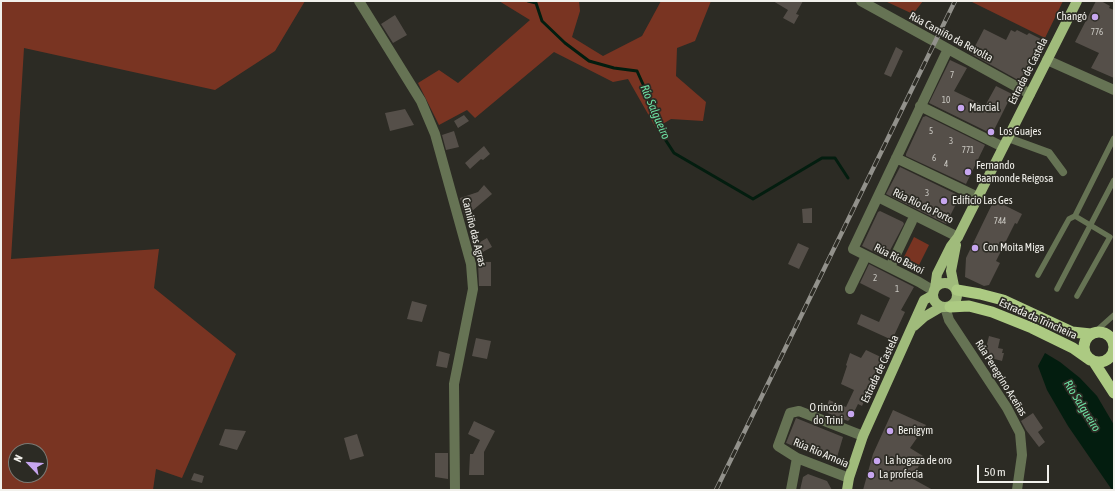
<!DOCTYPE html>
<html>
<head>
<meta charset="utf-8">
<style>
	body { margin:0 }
	#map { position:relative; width:1115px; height:491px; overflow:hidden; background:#2c2b24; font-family:"Asap Condensed",sans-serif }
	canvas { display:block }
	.frame { position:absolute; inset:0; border:2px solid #f1f0eb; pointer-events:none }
	.north { position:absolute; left:8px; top:443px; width:40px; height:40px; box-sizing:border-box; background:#2c2b24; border:1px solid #7b7a74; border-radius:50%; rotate:295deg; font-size:11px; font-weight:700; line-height:16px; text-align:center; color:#f1f0eb }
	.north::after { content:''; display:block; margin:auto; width:14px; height:18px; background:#c7a6ef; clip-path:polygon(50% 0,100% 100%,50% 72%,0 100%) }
	.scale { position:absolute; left:977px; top:465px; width:72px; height:18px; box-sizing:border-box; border:2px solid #f1f0eb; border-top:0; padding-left:5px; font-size:12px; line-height:14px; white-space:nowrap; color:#f1f0eb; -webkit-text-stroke:3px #2c2b24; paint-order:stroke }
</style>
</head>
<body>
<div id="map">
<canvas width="1115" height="491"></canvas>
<div class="frame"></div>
<div class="north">N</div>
<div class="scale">50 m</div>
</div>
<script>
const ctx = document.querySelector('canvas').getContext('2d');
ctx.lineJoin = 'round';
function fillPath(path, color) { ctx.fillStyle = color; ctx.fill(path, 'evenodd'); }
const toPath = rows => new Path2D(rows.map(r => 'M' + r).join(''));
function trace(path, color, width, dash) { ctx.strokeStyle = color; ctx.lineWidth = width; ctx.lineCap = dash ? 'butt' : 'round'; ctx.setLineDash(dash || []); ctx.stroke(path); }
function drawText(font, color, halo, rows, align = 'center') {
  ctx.font = font + ' "Asap Condensed",sans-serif'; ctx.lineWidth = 3.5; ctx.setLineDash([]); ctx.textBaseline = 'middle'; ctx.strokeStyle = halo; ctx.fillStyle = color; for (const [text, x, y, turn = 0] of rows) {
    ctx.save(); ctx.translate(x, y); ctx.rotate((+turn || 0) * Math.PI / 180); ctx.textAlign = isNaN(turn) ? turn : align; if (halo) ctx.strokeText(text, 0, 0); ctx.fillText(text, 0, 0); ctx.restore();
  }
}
const green = toPath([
	[1,1,305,1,275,51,215,90,24,48,11,259,159,249,154,288,236,354,182,478,156,469,153,490,1,490],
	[16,451,40,451,40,475,16,475],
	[499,1,579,1,580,11,572,37,603,56,642,36,661,1,711,1,695,41,677,48,676,76,706,102,703,121,671,119,656,128,628,79,613,82,554,52,475,118,467,110,439,125,418,83,439,70,458,83,530,20],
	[885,1,923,1,913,14],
	[970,1,1063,1,1045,38],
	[914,237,929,245,919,265,904,257]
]);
const water = toPath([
	[1045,353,1060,362,1080,378,1097,396,1114,425,1114,490,1112,490,1068,426,1047,390,1038,366]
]);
const stream = toPath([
	[528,1,536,3,542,21,565,43,589,61,614,68,637,71,656,113,661,133,674,153,753,199,822,158,835,158,848,178]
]);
const building = toPath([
	[773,1,803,1,796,14,799,15,794,24,783,18,788,10],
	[1096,1,1101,1,1110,6,1109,8,1114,10,1114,78,1091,68,1099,53,1075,42],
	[395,15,407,35,393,43,381,24],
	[984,29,1006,40,1011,30,1015,32,1017,30,1027,35,1029,33,1045,41,1039,52,1035,50,1022,79,1018,80,973,55,972,52],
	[896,47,903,51,891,77,884,74],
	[950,60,967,68,954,91,985,106,996,86,1012,94,992,134,929,103],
	[405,109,414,125,390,131,385,113],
	[464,115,469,121,458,128,454,121],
	[926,116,985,145,966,184,906,156,906,154,923,117],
	[454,131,459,147,446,150,442,135],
	[484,146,490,154,483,160,481,159,470,169,465,163],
	[900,167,960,196,946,224,886,194],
	[484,185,492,194,465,217,460,198,478,192],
	[994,200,1022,214,1017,224,1015,223,996,261,1000,263,989,285,984,286,965,277,966,258],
	[812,208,812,223,803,223,802,209],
	[880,211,903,222,904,224,886,258,862,246,878,212],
	[487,238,492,247,479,254,475,245],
	[798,243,809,248,799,269,788,264],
	[478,262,491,262,491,286,479,286],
	[869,264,914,287,901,310,905,312,892,340,857,324,861,314,879,322,890,298,860,283],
	[412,301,427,305,422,322,407,319],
	[989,336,1000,339,998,348,1003,349,1002,353,1004,353,1002,361,984,356],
	[476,338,491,341,487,359,472,356],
	[866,350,885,359,880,368,878,367,867,388,870,389,862,406,858,404,851,418,848,421,825,412,829,400,846,407,854,390,841,384,847,366,846,365,850,353,861,358],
	[439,351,450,354,447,368,436,366],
	[893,410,926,425,910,448,923,456,913,479,933,490,863,490,873,454],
	[1033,413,1043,428,1038,432,1045,442,1039,447,1026,430,1021,421],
	[796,418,843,437,835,464,786,443],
	[474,421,495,431,484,452,484,475,469,475,470,454,473,454,480,440,468,434],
	[225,429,246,431,237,450,219,445],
	[357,434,364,456,350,460,344,438],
	[435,453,448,453,448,479,435,477],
	[194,473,204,476,202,483,191,480],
	[808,474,827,481,832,490,800,490,803,477]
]);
const service = toPath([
	[1075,216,1110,237,1077,296],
	[1038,275,1069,219,1075,216,1114,138],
	[1057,289,1114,180],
	[1095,332,1114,315]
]);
const pedestrian = toPath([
	[1008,138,1049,153,1063,172]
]);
const minor = toPath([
	[359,1,421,101,435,134,471,264,473,289,454,384,455,490],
	[861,1,1030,94],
	[1047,60,1114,90],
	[920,106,1003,147],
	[896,158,978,197],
	[878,197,958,237],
	[890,267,912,221],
	[850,289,866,256],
	[934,291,919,282,853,249,948,49],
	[945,307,949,320,1007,408,1020,433,1022,455,1017,490],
	[849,478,797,458,778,446,790,413,799,411,863,436],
	[791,490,797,458]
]);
const primary = toPath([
	'933 295a12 12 0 1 1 24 0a12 12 0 1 1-24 0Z',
	[954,286,951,271,956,245],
	[935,288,937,274,951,246,958,237,968,217,1077,1],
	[914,326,924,317,941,307],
	[847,490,849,478,863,436,924,300,933,295]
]);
const trunk = toPath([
	[957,290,980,294,1003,300,1072,332,1091,334],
	[950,307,969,306,992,312,1032,328,1073,348,1090,360],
	'1084 347a15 15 0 1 1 30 0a15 15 0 1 1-30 0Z',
	[1094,362,1114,393]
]);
const rail = toPath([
	[716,490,955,1]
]);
const markers = [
	[1095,17,4,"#c7a6ef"],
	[961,108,4,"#c7a6ef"],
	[991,132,4,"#c7a6ef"],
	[968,172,4,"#c7a6ef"],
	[944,201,4,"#c7a6ef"],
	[975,248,4,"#c7a6ef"],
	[851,414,4,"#c7a6ef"],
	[890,431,4,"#c7a6ef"],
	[877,461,4,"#c7a6ef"],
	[871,475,4,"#c7a6ef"]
];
const numberNames = [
	["776",1097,32],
	["7",952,75],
	["10",946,100],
	["5",931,131],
	["3",951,141],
	["771",968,150],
	["6",934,158],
	["4",946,164],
	["3",927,193],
	["744",1000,221],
	["2",875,278],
	["1",897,289]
];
const poiNames = [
	["Changó",1087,17,"right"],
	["Marcial",969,108],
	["Los Guajes",999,132],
	["Fernando",976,166],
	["Baamonde Reigosa",976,179],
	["Edificio Las Ges",952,201],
	["Con Moita Miga",983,248],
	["O rincón",843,408,"right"],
	["do Trini",843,421,"right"],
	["Benigym",898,431],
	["La hogaza de oro",885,461],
	["La profecía",879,475]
];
const streetNames = [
	["Rúa Camiño da Revolta",951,37,28],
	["Estrada de Castela",1028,71,-63],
	["Rúa Río do Porto",923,206,26],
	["Camiño das Agras",474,232,76],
	["Rúa Río Baxoi",899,259,27],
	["Estrada da Trincheira",1038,319,24],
	["Estrada de Castela",880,369,-65],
	["Rúa Peregrino Aceñas",1001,378,58],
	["Rúa Río Arnoia",821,453,23]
];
const waterNames = [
	["Río Salgueiro",655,112,67],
	["Río Salgueiro",1082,406,58]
];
fillPath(green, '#793422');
fillPath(water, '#031d0f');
trace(stream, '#031d0f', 3);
fillPath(building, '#554f49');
trace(service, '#667354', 5.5);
trace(pedestrian, '#667354', 8);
trace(minor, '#667354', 10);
trace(primary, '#a0bb7b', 10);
trace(trunk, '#acca82', 11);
trace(rail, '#92918b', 4.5);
trace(rail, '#2c2b24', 3, [9]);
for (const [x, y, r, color] of markers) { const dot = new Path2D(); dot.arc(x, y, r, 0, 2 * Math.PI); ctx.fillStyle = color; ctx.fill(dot); trace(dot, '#2c2b24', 1.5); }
drawText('9px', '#cac8c2', null, numberNames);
drawText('11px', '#f1f0eb', '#2c2b24', poiNames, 'left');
drawText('11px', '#f1f0eb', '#2c2b24', streetNames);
drawText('italic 12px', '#6de0a2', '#2c2b24', waterNames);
</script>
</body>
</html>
